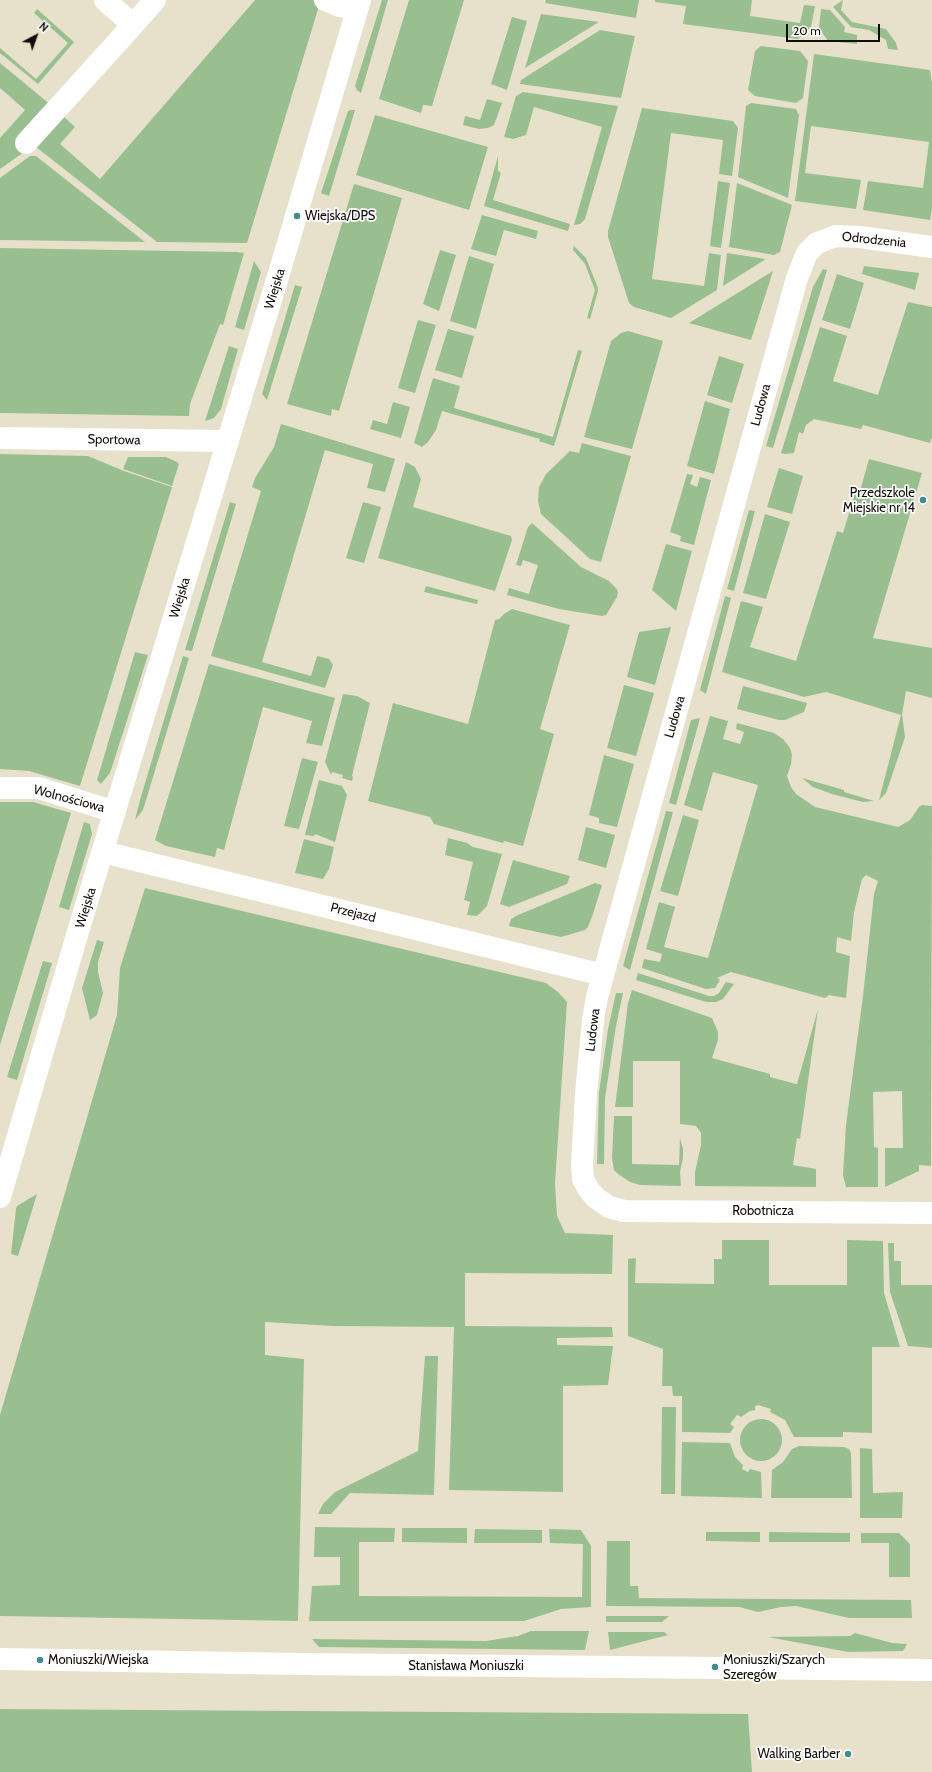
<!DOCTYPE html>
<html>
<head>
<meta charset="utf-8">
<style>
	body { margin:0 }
	#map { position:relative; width:932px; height:1772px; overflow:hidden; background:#e7e1cb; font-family:Cabin,sans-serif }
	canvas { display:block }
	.north { position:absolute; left:16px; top:16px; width:40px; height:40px; -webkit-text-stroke:3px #fff; paint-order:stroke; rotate:41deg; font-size:11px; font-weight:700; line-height:16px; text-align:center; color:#0f0d06 }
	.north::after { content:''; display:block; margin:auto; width:14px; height:18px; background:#0f0d06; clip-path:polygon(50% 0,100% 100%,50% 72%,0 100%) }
	.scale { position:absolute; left:786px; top:24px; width:94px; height:18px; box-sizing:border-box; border:2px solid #0f0d06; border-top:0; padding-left:5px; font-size:12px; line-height:14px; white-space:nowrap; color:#0f0d06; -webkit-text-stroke:3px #fff; paint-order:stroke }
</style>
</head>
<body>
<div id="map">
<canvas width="932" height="1772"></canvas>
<div class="north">N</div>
<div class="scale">20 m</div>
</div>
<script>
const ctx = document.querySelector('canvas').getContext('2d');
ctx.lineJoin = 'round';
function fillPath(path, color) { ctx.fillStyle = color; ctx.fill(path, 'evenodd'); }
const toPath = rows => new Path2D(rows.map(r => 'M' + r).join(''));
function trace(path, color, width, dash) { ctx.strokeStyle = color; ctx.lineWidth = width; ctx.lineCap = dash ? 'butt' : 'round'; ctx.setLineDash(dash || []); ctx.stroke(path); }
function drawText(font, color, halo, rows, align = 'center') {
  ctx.font = font + ' Cabin,sans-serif'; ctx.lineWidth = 3.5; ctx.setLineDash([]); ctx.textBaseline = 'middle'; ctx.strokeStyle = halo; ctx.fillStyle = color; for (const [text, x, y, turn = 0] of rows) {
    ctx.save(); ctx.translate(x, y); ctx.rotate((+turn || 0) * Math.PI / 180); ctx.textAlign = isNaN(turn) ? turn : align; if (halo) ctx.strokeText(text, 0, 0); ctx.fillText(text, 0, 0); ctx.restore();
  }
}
const green = toPath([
	[255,0,313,0,319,6,247,243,157,242,36,147,61,114,75,127,60,144,100,179],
	[382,0,388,0,361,93,357,90,355,86],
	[409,0,464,0,432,106,423,105,421,113,379,99],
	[546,0,639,0,636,18,545,3],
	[655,0,752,0,750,16,800,23,804,5,815,6,811,27,798,39,683,24,686,6,655,2],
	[843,0,841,10,852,22,886,29,896,43,898,50,888,49,886,40,869,30,851,27,833,7],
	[37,9,74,42,38,84,0,53,0,48,36,79,68,43,34,13],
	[821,9,830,10,845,27,844,32,857,35,857,44,828,41,819,28],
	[541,14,599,22,525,68],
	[512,17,527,21,507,90,491,84],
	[600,30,635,36,621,98,520,84,521,80],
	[761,46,800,51,808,61,803,98,796,103,755,96,748,90,755,51],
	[814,54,930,70,932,83,932,209,930,220,863,210,868,181,923,188,929,142,811,126,805,173,861,180,856,209,795,201],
	[0,63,51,105,24,152,0,169,0,138,25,110,0,88],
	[523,92,618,106,585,219,580,224,574,225,602,127,534,107,526,135,513,139,504,137,516,96],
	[487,99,502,103,494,125,488,128,479,129,463,125,465,116,480,120],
	[751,103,796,109,799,115,788,198,738,177,746,106],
	[642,108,733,121,738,128,732,176,719,174,723,140,671,133,652,279,704,286,709,253,721,255,717,290,671,318,634,307,629,303,608,237,608,231],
	[351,110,355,110,329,196,321,193,348,111],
	[375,115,488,147,469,210,356,175],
	[30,156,36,156,145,242,0,240,0,178],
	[498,156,498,171,501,173,493,200,570,224,568,231,484,206],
	[718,181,730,183,721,248,710,246],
	[737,183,792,205,780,252,774,255,729,247],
	[354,184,402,198,339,411,332,409,331,416,287,404],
	[482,215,538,231,536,239,504,230,496,256,471,249],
	[574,246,586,258,598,288,598,291,590,319,587,318,595,290,585,264,573,250],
	[0,248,236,252,244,253,223,325,220,324,190,404,189,416,0,413],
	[440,250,456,255,439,311,423,304],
	[727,253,766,259,723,286],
	[469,256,494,264,476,329,450,321],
	[254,261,261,272,244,330,235,327],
	[864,266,919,273,915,290,862,274],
	[823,269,827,270,773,448,766,446,813,287],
	[773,271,751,340,689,323],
	[837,274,864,283,850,329,822,320],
	[295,285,302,287,267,400,262,394],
	[908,302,932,307,932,437,930,443,863,425,861,429,814,419,806,425,803,434,799,432,794,453,785,454,781,453,820,327,847,336,833,381,878,395],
	[418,320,436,325,415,393,398,388],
	[448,329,474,336,462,378,435,370],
	[628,331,663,341,632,449,584,437,611,341,621,333],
	[229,346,238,349,221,409,214,418,205,421],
	[578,350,582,351,554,446,539,441,540,439,442,411,436,430,428,442,422,447,414,443,433,378,460,386,454,408,553,437],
	[719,356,744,364,732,403,707,395],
	[705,401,730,409,714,474,687,466],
	[393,402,410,407,401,438,370,429,373,420,387,424],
	[281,424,395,459,385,492,367,488,373,464,325,450,262,662,311,676,317,656,329,659,333,665,325,688,211,656,261,491,252,487,255,478,274,447],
	[582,443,631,456,601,562,590,559,541,514,538,501,539,487,546,474,570,451,579,453],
	[0,454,88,456,124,471,172,487,80,786,29,771,0,769],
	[128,457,166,457,177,462,179,464,172,486,123,469],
	[869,459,922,473,873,638,932,648,932,698,906,691,902,714,905,737,886,793,879,800,901,715,826,692,804,697,722,672,741,601,763,607,750,647,796,661,837,531,843,533,855,493,860,491],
	[406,462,415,467,421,479,413,507,511,536,512,540,495,591,378,558],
	[779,468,803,476,792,514,767,507],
	[687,474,693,475,690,484,697,487,700,477,711,480,694,545,680,541,681,536,670,532],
	[230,502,236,504,192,651,185,650],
	[363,502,381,507,364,563,346,558],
	[749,510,755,511,734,591,727,589],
	[765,514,790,522,766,599,743,593],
	[532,523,581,567,609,581,616,588,618,592,617,597,606,615,602,616,559,609,507,595,509,588,529,594,538,565,523,560,521,566,516,565,528,527],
	[666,544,692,551,676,611,652,590],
	[426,586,478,600,477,604,424,592],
	[725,596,731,598,706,694,700,690],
	[512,609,570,625,540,729,554,734,523,846,504,841,503,843,434,824,430,817,368,801,393,703,468,724,495,620,499,619,504,614],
	[671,627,655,685,627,677,639,632],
	[135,652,148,655,110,773,101,784,97,780],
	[183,656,189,658,143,810,135,820,140,800],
	[209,664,335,698,322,746,306,743,312,721,263,707,224,850,217,848,215,857,166,846,155,840],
	[624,685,654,693,636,756,607,748],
	[743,686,807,703,804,712,785,720,779,720,737,709],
	[343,694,357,696,370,703,352,776,353,777,352,781,342,778,343,775,332,772,331,775,325,762],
	[710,716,728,721,723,739,740,744,744,732,736,729,737,723,774,733,783,739,790,748,792,755,791,764,787,776,791,787,796,794,815,807,898,827,910,820,919,807,922,805,932,806,931,1166,919,1165,919,1171,885,1187,885,1148,903,1148,902,1091,873,1092,874,1147,878,1148,878,1187,846,1187,843,1175,846,1125,863,996,874,894,878,881,866,875,862,879,854,912,851,941,837,937,836,952,850,956,846,998,829,995,825,998,731,972,717,978,720,980,715,988,706,989,642,968,644,959,660,962,662,954,646,949,659,902,675,907,664,947,708,958,758,785,713,772,702,811,684,805],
	[700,718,676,805,669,803,691,720],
	[604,755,634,764,617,827,599,823,599,818,589,815],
	[302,758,318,762,299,829,284,826],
	[802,778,844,790,844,792,874,801,863,802,832,794,813,787],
	[319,780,342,786,347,795,335,842,315,834,314,836,305,835],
	[0,802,33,802,71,813,0,1045],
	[666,811,673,812,630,970,623,966],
	[683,815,699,820,678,896,660,891],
	[84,822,90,824,92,834,69,910,59,907],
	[586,827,615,835,606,868,578,860],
	[448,838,467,843,473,847,502,854,487,906,477,916,467,915,470,902,464,900,473,862,445,855],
	[304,839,334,847,329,869,323,879,295,873],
	[513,860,570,876,567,884,509,907,500,904],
	[595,883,602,885,593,914,588,927,585,930,561,937,509,926,511,919,518,915],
	[145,888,546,983,558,992,567,1002,555,1183,557,1216,565,1233,613,1235,612,1274,465,1273,465,1326,612,1327,613,1337,557,1338,557,1345,613,1346,608,1385,563,1386,563,1492,449,1490,454,1327,333,1326,265,1322,265,1355,304,1359,298,1621,0,1616,0,1415,117,1015,120,968],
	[97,940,104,942,98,962,98,972,103,993,97,1015,90,1020,82,988],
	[43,961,52,963,17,1080,7,1077],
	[638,973,709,996,714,996,719,993,726,982,734,984,723,999,716,1002,706,1002,636,980],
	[632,990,712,1018,718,1032,718,1040,712,1058,770,1074,770,1077,796,1084,797,1084,818,1009,800,1139,797,1138,793,1165,816,1169,816,1187,695,1186,695,1172,701,1145,701,1133,696,1126,680,1124,680,1061,633,1061,633,1107,615,1107,628,1003],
	[616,993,623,993,616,1026,605,1098,604,1164,597,1164,599,1093,608,1029],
	[614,1116,632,1116,632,1164,679,1165,680,1138,683,1149,683,1158,680,1172,681,1186,640,1185,630,1182,618,1174,614,1170,612,1158],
	[37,1194,18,1256,11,1254,16,1209,17,1206],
	[722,1240,769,1240,769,1285,847,1285,847,1240,883,1241,884,1293,900,1347,872,1347,872,1433,843,1432,843,1437,794,1437,785,1420,770,1412,771,1409,758,1405,755,1406,755,1410,750,1411,741,1417,737,1415,730,1424,734,1427,730,1433,682,1432,682,1396,673,1396,672,1386,662,1386,663,1349,628,1336,628,1259,636,1258,635,1283,714,1284,714,1259,722,1259],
	[888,1243,894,1243,894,1261,901,1261,901,1285,932,1285,932,1348,908,1346,890,1292],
	[425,1356,438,1356,434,1495,350,1493,331,1514,318,1514,323,1504,335,1492,418,1451],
	[662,1407,676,1407,675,1494,661,1494],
	'740 1440a21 21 0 1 1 42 0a21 21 0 1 1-42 0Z',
	[682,1442,730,1443,735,1457,743,1465,742,1469,748,1472,750,1469,761,1472,762,1498,681,1496],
	[799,1446,844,1447,849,1449,851,1453,852,1498,771,1498,772,1470,783,1462,792,1449],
	[860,1448,872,1449,873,1493,903,1492,902,1518,860,1518],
	[315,1527,395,1528,394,1542,359,1542,359,1596,582,1597,583,1544,550,1543,549,1529,581,1530,591,1546,591,1607,561,1609,524,1621,309,1621,312,1586,340,1585,340,1557,314,1557],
	[402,1528,467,1528,467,1543,402,1542],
	[475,1529,542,1530,542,1543,474,1543],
	[706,1532,760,1532,760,1542,706,1541],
	[769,1532,850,1533,850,1542,769,1542],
	[861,1533,899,1533,910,1544,910,1577,889,1577,889,1543,861,1543],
	[607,1541,630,1541,630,1586,638,1586,639,1598,911,1600,912,1618,849,1618,796,1606,781,1607,758,1612,739,1607,606,1606],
	[606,1616,669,1616,662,1622,606,1622],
	[531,1631,589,1631,585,1650,319,1647,312,1639,486,1641,518,1636],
	[608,1632,664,1632,668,1635,610,1650],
	[855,1633,892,1643,907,1644,903,1651,848,1652,768,1637,850,1636],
	[0,1709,748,1714,752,1772,0,1772]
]);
const street = toPath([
	[325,0,339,6,357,9],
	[133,25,155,0],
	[26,143,133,25,105,0],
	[932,247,860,237,836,236,817,243,807,253,797,278,597,997,593,1020,586,1094,582,1165,583,1179,589,1190,596,1198,609,1207,624,1211,932,1213],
	[0,438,228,441],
	[0,788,39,788,115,812],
	[103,852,603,975]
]);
const secondary = toPath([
	[0,1197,80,925,280,270,360,0],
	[0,1659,301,1664,932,1670]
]);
const markers = [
	[297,216,4,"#438b8c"],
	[923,500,4,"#438b8c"],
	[40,1660,4,"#438b8c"],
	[715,1667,4,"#438b8c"],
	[848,1754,4,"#438b8c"]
];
const poiNames = [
	["Wiejska/DPS",305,216],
	["Przedszkole",915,493,"right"],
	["Miejskie nr 14",915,508,"right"],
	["Moniuszki/Wiejska",48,1660],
	["Moniuszki/Szarych",723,1660],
	["Szeregów",723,1675],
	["Walking Barber",840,1754,"right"]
];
const streetNames = [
	["Odrodzenia",874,240,6],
	["Wiejska",275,289,-73],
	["Ludowa",761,405,-75],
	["Sportowa",114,440,1],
	["Wiejska",180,598,-73],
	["Ludowa",675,717,-74],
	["Wolnościowa",69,799,15],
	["Wiejska",86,908,-73],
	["Przejazd",353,913,14],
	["Ludowa",593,1030,-83],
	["Robotnicza",763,1211],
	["Stanisława Moniuszki",466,1666]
];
fillPath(green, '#99bf91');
trace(street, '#fff', 22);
trace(secondary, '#fff', 22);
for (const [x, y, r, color] of markers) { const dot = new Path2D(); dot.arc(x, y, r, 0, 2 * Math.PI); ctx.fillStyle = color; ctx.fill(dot); trace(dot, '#fff', 1.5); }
drawText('13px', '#0f0d06', '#fff', poiNames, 'left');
drawText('13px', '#0f0d06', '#fff', streetNames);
</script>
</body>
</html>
